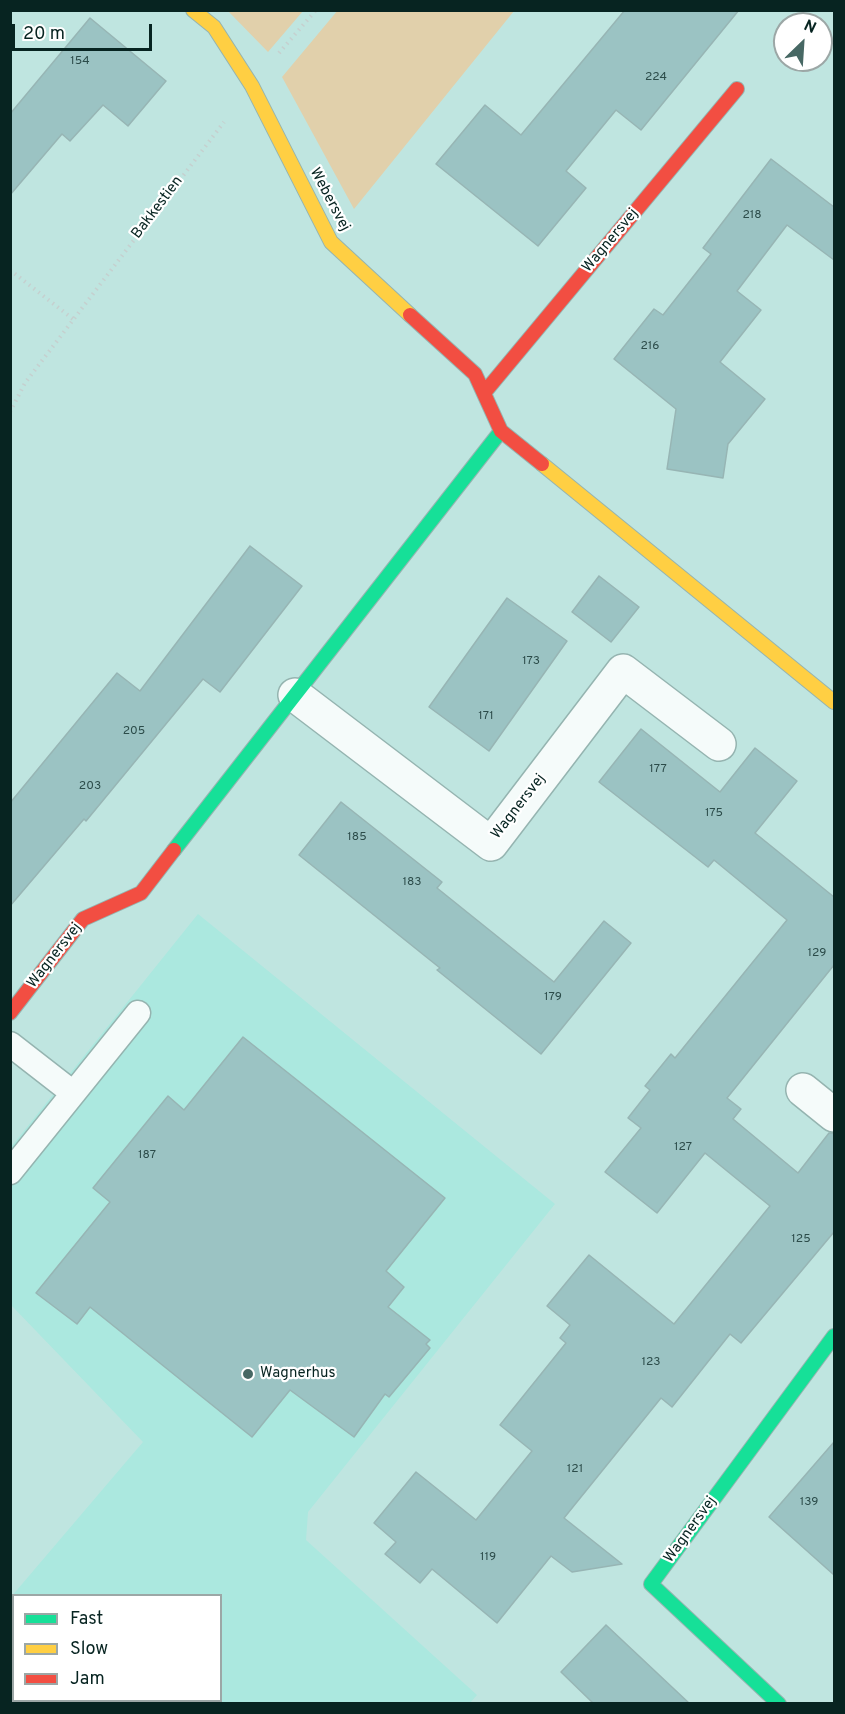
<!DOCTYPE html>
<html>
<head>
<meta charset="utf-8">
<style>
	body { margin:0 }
	#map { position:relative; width:845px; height:1714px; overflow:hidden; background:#bfe5e0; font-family:Overpass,sans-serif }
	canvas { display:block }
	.frame { position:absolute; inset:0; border:12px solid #072421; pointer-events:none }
	.legend { position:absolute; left:12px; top:1594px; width:210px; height:108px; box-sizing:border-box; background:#fff; border:2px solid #9ca7a6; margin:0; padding:8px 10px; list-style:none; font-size:18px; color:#072421 }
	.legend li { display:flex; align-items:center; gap:12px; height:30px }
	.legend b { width:30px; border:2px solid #9ca7a6 }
	.north { position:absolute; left:773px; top:12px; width:60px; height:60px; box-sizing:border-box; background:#fff; border:2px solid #9ca7a6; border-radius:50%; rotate:25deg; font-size:16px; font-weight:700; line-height:24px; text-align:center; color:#072421 }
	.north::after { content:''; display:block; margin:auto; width:21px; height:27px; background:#476864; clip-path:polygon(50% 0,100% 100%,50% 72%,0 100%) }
	.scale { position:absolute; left:12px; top:24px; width:140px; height:27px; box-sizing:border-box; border:3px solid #072421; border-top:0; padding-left:8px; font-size:18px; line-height:21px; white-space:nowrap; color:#072421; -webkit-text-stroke:4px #fff; paint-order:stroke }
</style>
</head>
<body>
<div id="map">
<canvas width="845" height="1714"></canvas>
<div class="frame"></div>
<ul class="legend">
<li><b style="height:8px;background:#16e098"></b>Fast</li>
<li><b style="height:8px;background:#ffcf43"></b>Slow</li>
<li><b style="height:8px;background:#f24e42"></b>Jam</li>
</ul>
<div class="north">N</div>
<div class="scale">20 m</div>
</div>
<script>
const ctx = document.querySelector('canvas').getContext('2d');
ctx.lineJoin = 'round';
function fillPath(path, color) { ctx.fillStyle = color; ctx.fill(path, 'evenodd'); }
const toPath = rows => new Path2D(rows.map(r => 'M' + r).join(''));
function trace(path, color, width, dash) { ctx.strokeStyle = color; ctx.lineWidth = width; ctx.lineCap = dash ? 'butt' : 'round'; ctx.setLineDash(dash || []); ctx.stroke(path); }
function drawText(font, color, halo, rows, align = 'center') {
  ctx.font = font + ' Overpass,sans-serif'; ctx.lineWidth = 4.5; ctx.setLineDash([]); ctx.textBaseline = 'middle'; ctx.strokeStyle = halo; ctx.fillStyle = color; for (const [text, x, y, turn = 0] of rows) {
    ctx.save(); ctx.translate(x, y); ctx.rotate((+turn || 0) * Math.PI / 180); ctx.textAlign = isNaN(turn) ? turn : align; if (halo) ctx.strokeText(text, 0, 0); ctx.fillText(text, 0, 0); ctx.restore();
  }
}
const built = toPath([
	[198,914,555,1204,308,1512,306,1540,477,1695,469,1704,100,1703,98,1701,220,1700,220,1596,14,1596,13,1607,11,1604,11,1597,143,1442,11,1305,11,1147]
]);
const green = toPath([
	[338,10,514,11,354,209,282,77],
	[228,11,303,11,268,52],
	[10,1604,14,1607,14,1700,98,1700,100,1703,11,1703]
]);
const building = toPath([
	[625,10,739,10,641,130,616,110,566,171,586,188,538,246,436,164,485,105,521,135,625,10],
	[90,18,166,81,128,126,103,105,70,141,62,134,10,195,10,114,90,18],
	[771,159,834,207,834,260,787,225,737,291,761,310,720,362,765,399,728,444,723,478,667,469,676,409,614,359,654,309,663,315,711,254,703,248,771,159],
	[250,546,302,586,220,692,203,679,86,821,84,819,10,906,10,803,117,673,140,691,250,546],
	[599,576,639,607,611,642,572,612,599,576],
	[507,598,567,641,489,751,429,707,507,598],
	[641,729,720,792,755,748,797,781,755,833,834,897,834,965,727,1098,741,1109,733,1119,798,1173,829,1133,834,1133,834,1232,741,1343,730,1334,672,1407,661,1398,564,1518,622,1564,572,1572,551,1556,497,1623,432,1569,420,1583,385,1554,396,1542,374,1523,416,1472,476,1520,532,1451,500,1425,566,1343,560,1338,570,1325,547,1306,589,1255,674,1324,770,1206,705,1153,657,1213,605,1172,641,1128,628,1118,650,1090,645,1086,671,1054,675,1058,787,920,714,860,708,867,599,782,641,729],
	[341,802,442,882,437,888,554,982,604,921,631,943,541,1054,437,970,440,968,299,855,341,802],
	[243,1037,445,1198,386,1271,404,1287,388,1307,430,1340,426,1344,430,1348,389,1397,385,1394,354,1437,290,1390,252,1437,90,1307,77,1324,36,1293,110,1202,93,1188,168,1096,184,1110,243,1037],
	[834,1442,834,1575,769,1517,834,1442],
	[606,1625,690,1704,594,1704,561,1672,606,1625]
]);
const path = toPath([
	[279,53,316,10],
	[10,270,73,319],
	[10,412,25,383,224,122],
	[10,1633,14,1636],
	[67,1700,70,1704]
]);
const lane = toPath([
	[10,1044,73,1093],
	[10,1172,138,1013]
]);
const street = toPath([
	[295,695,491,844,623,671,719,744],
	[803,1090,834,1115]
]);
const fast = toPath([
	[174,850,501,431],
	[779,1704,651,1584,834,1336]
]);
const slow = toPath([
	[193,10,214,27,252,86,331,242,410,315],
	[542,464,834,702]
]);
const jam = toPath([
	[410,315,475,374,501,431,542,464],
	[484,393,737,89],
	[10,1013,83,919,141,893,174,850]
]);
const markers = [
	[248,1374,6,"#476864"]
];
const numberNames = [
	["154",80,62],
	["224",656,78],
	["218",752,216],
	["216",650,347],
	["173",531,662],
	["171",486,717],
	["205",134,732],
	["177",658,770],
	["203",90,787],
	["175",714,814],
	["185",357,838],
	["183",412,883],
	["129",817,954],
	["179",553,998],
	["127",683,1148],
	["187",147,1156],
	["125",801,1240],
	["123",651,1363],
	["121",575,1470],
	["139",809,1503],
	["119",488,1558]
];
const streetNames = [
	["Webersvej",329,200,62],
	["Bakkestien",158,208,-53],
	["Wagnersvej",611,241,-50],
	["Wagnersvej",519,807,-52],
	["Wagnersvej",55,956,-52],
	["Wagnersvej",691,1530,-54]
];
const poiNames = [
	["Wagnerhus",260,1374]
];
fillPath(built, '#abe8df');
fillPath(green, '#e1d0ab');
fillPath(building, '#9bc3c3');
trace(building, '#97b5b4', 1.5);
trace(lane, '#95b4b0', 27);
trace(street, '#95b4b0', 36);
trace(fast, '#95b4b0', 16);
trace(slow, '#95b4b0', 16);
trace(jam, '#95b4b0', 16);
trace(path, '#c5d0cf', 4, [1.5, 4.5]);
trace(lane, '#f5fbfa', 24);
trace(street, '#f5fbfa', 33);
trace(fast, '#16e098', 14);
trace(slow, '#ffcf43', 14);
trace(jam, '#f24e42', 14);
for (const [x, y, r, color] of markers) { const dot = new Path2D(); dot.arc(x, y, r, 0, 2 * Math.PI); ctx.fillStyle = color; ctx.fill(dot); trace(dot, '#fff', 2); }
drawText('12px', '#2c4c4a', null, numberNames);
drawText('15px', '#072421', '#fff', streetNames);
drawText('15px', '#072421', '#fff', poiNames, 'left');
</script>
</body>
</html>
